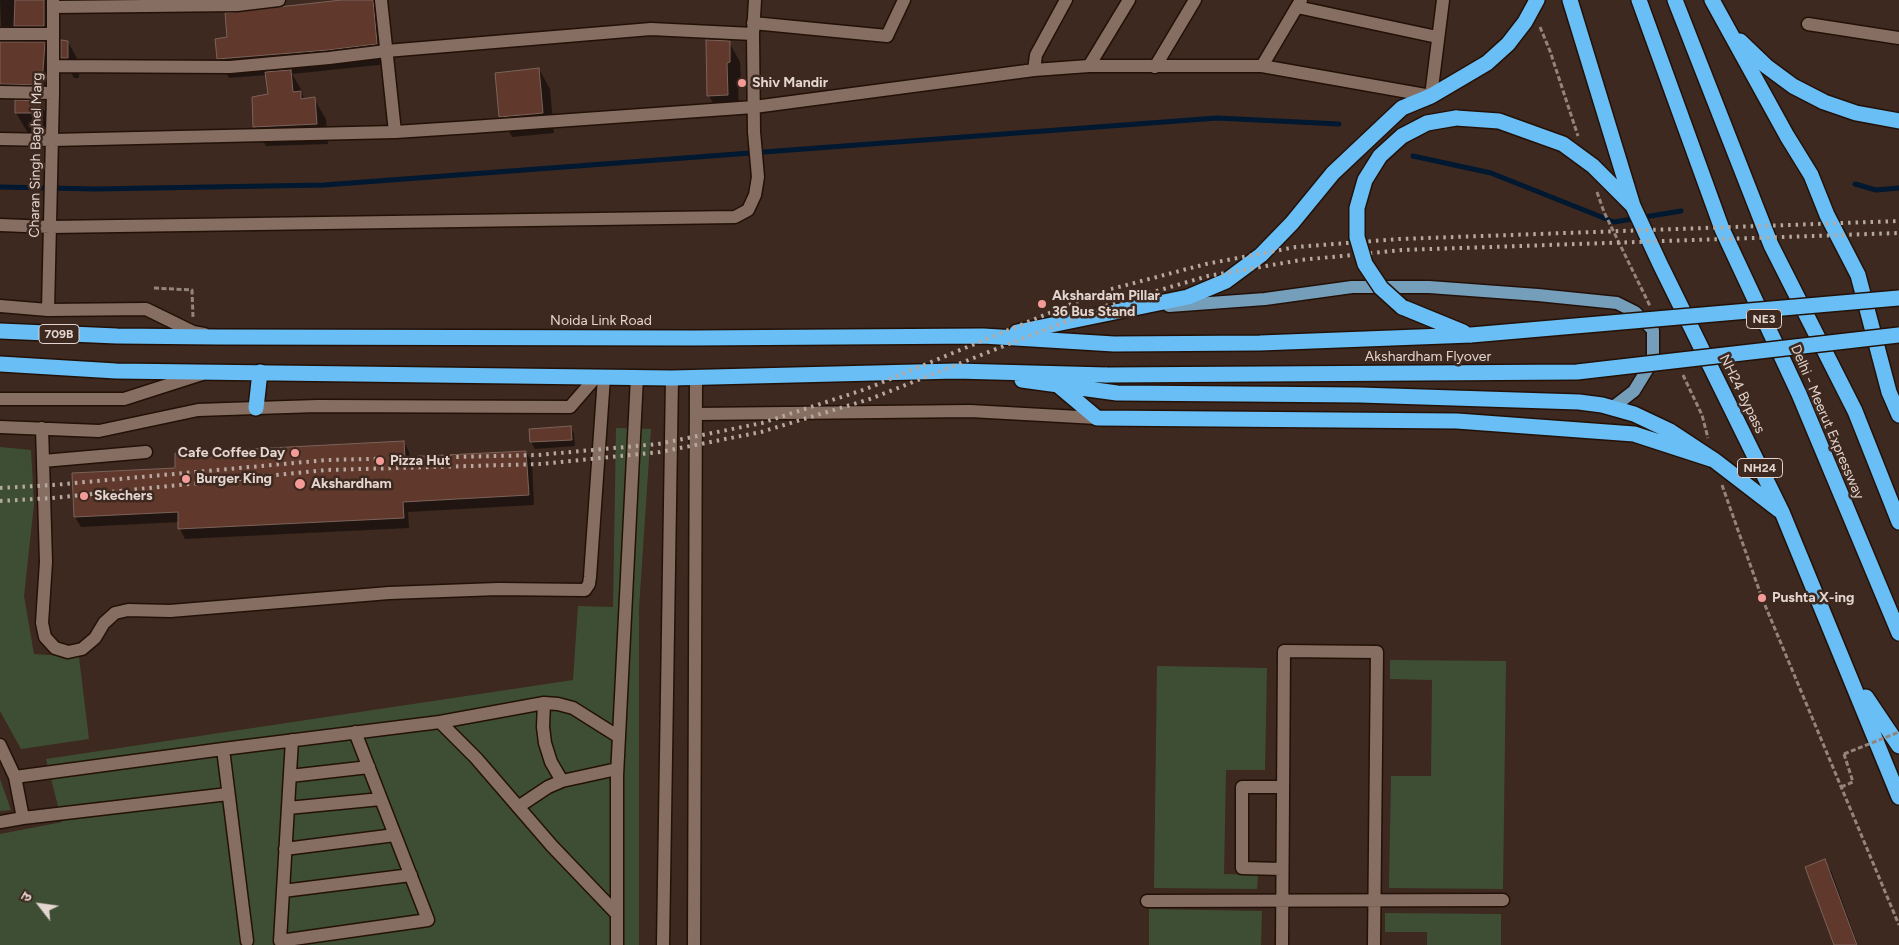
<!DOCTYPE html>
<html>
<head>
<meta charset="utf-8">
<style>
	body { margin:0 }
	#map { position:relative; width:1899px; height:945px; overflow:hidden; background:#3d291f; font-family:Figtree,"Noto Sans Devanagari",sans-serif }
	canvas { display:block }
	.north { position:absolute; left:15px; top:880px; width:50px; height:50px; -webkit-text-stroke:4px #3d291f; paint-order:stroke; rotate:300deg; font-size:14px; font-weight:700; line-height:20px; text-align:center; color:#e3d5cf }
	.north::after { content:''; display:block; margin:auto; width:18px; height:22px; background:#e3d5cf; clip-path:polygon(50% 0,100% 100%,50% 72%,0 100%) }
</style>
</head>
<body>
<div id="map">
<canvas width="1899" height="945"></canvas>
<div class="north">उ</div>
</div>
<script>
const ctx = document.querySelector('canvas').getContext('2d');
ctx.lineJoin = 'round';
function fillPath(path, color) { ctx.fillStyle = color; ctx.fill(path, 'evenodd'); }
const toPath = rows => new Path2D(rows.map(r => 'M' + r).join(''));
function trace(path, color, width, dash) { ctx.strokeStyle = color; ctx.lineWidth = width; ctx.lineCap = dash ? 'butt' : 'round'; ctx.setLineDash(dash || []); ctx.stroke(path); }
function drawText(font, color, halo, rows, align = 'center') {
  ctx.font = font + ' Figtree,sans-serif'; ctx.lineWidth = 5; ctx.setLineDash([]); ctx.textBaseline = 'middle'; ctx.strokeStyle = halo; ctx.fillStyle = color; for (const [text, x, y, turn = 0] of rows) {
    ctx.save(); ctx.translate(x, y); ctx.rotate((+turn || 0) * Math.PI / 180); ctx.textAlign = isNaN(turn) ? turn : align; if (halo) ctx.strokeText(text, 0, 0); ctx.fillText(text, 0, 0); ctx.restore();
  }
}
const green = toPath([
	[616,428,651,429,639,608,639,945,0,945,0,834,62,822,46,759,573,680,578,606,613,607],
	[0,447,31,450,34,504,24,596,34,654,79,657,89,739,21,749,0,711],
	[1390,660,1506,661,1503,889,1389,888,1391,776,1431,776,1432,680,1390,679],
	[1157,666,1267,668,1265,770,1226,770,1224,874,1258,875,1257,889,1154,888],
	[0,779,11,810,0,811],
	[1149,909,1262,911,1261,945,1149,945],
	[1385,913,1501,914,1501,945,1427,945,1427,932,1385,932]
]);
const shadow = toPath([
	[0,0,56,0,54,45,45,45,48,49,44,90,0,91,0,43,26,43,16,27,1,26],
	[344,0,376,0,388,64,292,74,302,91,304,100,314,99,326,119,328,144,266,146,255,126,270,95,267,75,229,78,218,58,228,39],
	[68,42,79,62,79,78,74,78,62,58],
	[729,42,740,62,741,82,738,82,739,115,720,116,709,96],
	[539,69,550,89,554,133,512,137,501,116],
	[39,102,51,122,51,133,28,133,16,113],
	[571,427,574,434,575,446,535,449,531,442,530,430],
	[404,442,409,452,410,458,526,452,532,462,534,505,408,512,409,528,185,539,180,529,179,522,81,527,75,517,176,469],
	[1825,861,1832,873,1858,945,1836,945]
]);
const stream = toPath([
	[1413,156,1491,173,1614,222,1681,211],
	[1855,184,1876,190,1899,188],
	[0,187,95,189,324,185,1217,118,1339,124]
]);
const building = toPath([
	[15,0,44,0,44,26,14,26,15,0],
	[341,0,373,0,377,44,328,50,217,59,215,39,227,37,225,13,341,0],
	[61,40,68,41,68,58,61,58,61,40],
	[706,40,730,41,730,62,727,63,728,95,707,96,706,40],
	[0,42,45,42,42,85,0,84,0,42],
	[539,68,543,113,499,117,495,73,539,68],
	[291,70,293,92,301,91,301,99,315,97,317,124,253,127,252,97,268,94,265,72,291,70],
	[15,100,40,101,40,113,15,113,15,100],
	[571,426,572,440,530,442,529,429,571,426],
	[404,441,405,457,526,451,529,495,403,502,404,518,178,529,178,512,74,517,72,473,175,468,175,453,404,441],
	[1825,859,1857,945,1834,945,1805,867,1825,859]
]);
const path = toPath([
	[1540,27,1550,51,1578,136],
	[1597,192,1604,212,1650,306],
	[154,288,192,290,193,317],
	[1683,375,1702,415,1708,438],
	[1722,485,1762,598,1899,925],
	[1841,787,1853,782,1844,754]
]);
const minor = toPath([
	[381,0,395,132],
	[53,7,237,5,279,0],
	[1297,7,1437,37],
	[753,23,887,36,904,0],
	[1808,24,1899,38],
	[0,34,53,34],
	[53,66,230,67,329,58,386,51,651,29,753,34],
	[1089,66,1129,0],
	[1262,66,1301,0],
	[1155,67,1195,0],
	[1034,70,1036,55,1066,0],
	[0,92,53,93],
	[0,139,52,140,395,132,472,127,754,107,1034,70,1089,66,1262,66,1431,96,1443,0],
	[0,225,50,227,735,217,748,210,755,195,758,177,754,132,753,34,755,0],
	[0,306,48,310,146,309,193,332,204,334],
	[48,310,53,93,53,0],
	[0,399,124,399,202,374],
	[696,414,970,411,1097,418],
	[0,427,99,431,198,410,256,408,318,406,570,407,596,377],
	[42,428,46,562,42,623,45,637,55,648,68,652,82,649,95,638,104,623,115,613,128,610,170,611,389,593,498,589,585,590,589,584,590,577,604,377],
	[43,461,146,452],
	[544,703,558,704,573,708,619,737],
	[440,722,544,703,543,727,545,743,551,762,562,781],
	[292,740,280,941,428,920,355,732],
	[0,745,15,777,23,818,0,822],
	[223,749,247,941],
	[290,776,369,767],
	[15,777,223,749,440,722,476,758,552,846,617,914],
	[518,807,548,787,562,781,617,769],
	[288,808,381,799],
	[23,818,228,794],
	[285,849,395,835],
	[1282,869,1242,868,1242,787,1283,787],
	[283,891,411,875],
	[1147,901,1503,900],
	[617,945,617,776,637,377],
	[663,945,672,378],
	[694,945,696,378],
	[1282,945,1284,651,1377,652,1374,945]
]);
const major = toPath([
	[1169,306,1265,299,1352,287,1429,287,1538,295,1617,303,1635,312,1653,330,1653,360,1634,391,1612,408]
]);
const highway = toPath([
	[1570,0,1633,206,1660,264,1782,512,1899,797],
	[1639,0,1722,229,1799,394,1899,633],
	[1675,0,1771,245,1855,411,1899,522],
	[1712,0,1787,136,1811,175,1827,215,1858,275,1889,392,1899,415],
	[1740,41,1766,66,1793,86,1824,102,1856,113,1899,121],
	[1456,118,1499,121,1563,144,1593,166,1632,205],
	[1402,307,1463,332],
	[0,331,117,336,218,337,694,338,983,336,1114,344,1260,343,1471,335],
	[1017,332,1188,297,1226,281,1261,255,1292,223,1333,173,1402,108,1431,96,1487,63,1508,44,1525,22,1537,0],
	[0,364,116,371,672,378,956,371,1107,375],
	[1022,380,1117,393,1360,395,1579,402,1602,405,1634,414,1670,431,1714,460],
	[1059,386,1097,418,1457,421,1634,434,1714,460,1779,510],
	[256,408,260,372],
	[1866,697,1899,746]
]);
const rail = toPath([
	[0,488,53,485,327,460,538,455,658,444,762,423,866,389,1100,292,1206,264,1296,247,1399,239,1899,221],
	[0,501,52,498,326,470,542,464,660,452,761,432,870,399,1105,306,1208,276,1301,260,1402,250,1899,233]
]);
const pathBridge = toPath([
	[1844,754,1899,732]
]);
const highwayBridge = toPath([
	[1402,307,1381,288,1365,264,1357,237,1357,208,1365,180,1380,156,1402,136,1427,123,1456,118],
	[1471,335,1899,298],
	[1107,375,1577,372,1899,335]
]);
const markers = [
	[742,83,5,"#f59b97"],
	[1042,304,5,"#f59b97"],
	[295,453,5,"#f59b97"],
	[380,461,5,"#f59b97"],
	[186,479,5,"#f59b97"],
	[300,484,6,"#f59b97"],
	[84,496,5,"#f59b97"],
	[1762,598,5,"#f59b97"]
];
const shields = [
	[1764,319,35],
	[59,334,40],
	[1760,468,45]
];
const shieldNames = [
	["NE3",1764,319],
	["709B",59,334],
	["NH24",1760,468]
];
const poiNames = [
	["Shiv Mandir",752,83],
	["Akshardam Pillar",1052,296],
	["36 Bus Stand",1052,312],
	["Cafe Coffee Day",285,453,"right"],
	["Pizza Hut",390,461],
	["Burger King",196,479],
	["Akshardham",311,484],
	["Skechers",94,496],
	["Pushta X-ing",1772,598]
];
const streetNames = [
	["Charan Singh Baghel Marg",36,155,-89],
	["Noida Link Road",601,321],
	["Akshardham Flyover",1428,357],
	["NH24 Bypass",1742,394,64],
	["Delhi - Meerut Expressway",1827,422,67]
];
fillPath(green, '#3e4e35');
fillPath(shadow, '#0007');
trace(stream, '#001830', 5);
fillPath(building, '#60392c');
trace(building, '#7b625a', 1);
trace(minor, '#231108', 15);
trace(major, '#231108', 15);
trace(highway, '#231108', 18);
trace(path, '#95847c', 3, [5, 2.5]);
trace(minor, '#866e62', 12);
trace(major, '#749eba', 12);
trace(highway, '#68bef5', 15);
trace(rail, '#b7a8a0', 4, [2.5, 5]);
trace(highwayBridge, '#231108', 18, []);
trace(pathBridge, '#95847c', 3, [5, 2.5]);
trace(highwayBridge, '#68bef5', 15);
for (const [x, y, r, color] of markers) { const dot = new Path2D(); dot.arc(x, y, r, 0, 2 * Math.PI); ctx.fillStyle = color; ctx.fill(dot); trace(dot, '#3d291f', 2); }
for (const [x, y, w] of shields) { const box = new Path2D(); box.roundRect(x - w / 2, y - 9.5, w, 19, 4); ctx.fillStyle = '#3d291f'; ctx.fill(box); trace(box, '#e3d5cf', 1); }
drawText('bold 12px', '#e3d5cf', null, shieldNames);
drawText('bold 14px', '#e3d5cf', '#3d291f', poiNames, 'left');
drawText('14px', '#e3d5cf', '#3d291f', streetNames);
</script>
</body>
</html>
